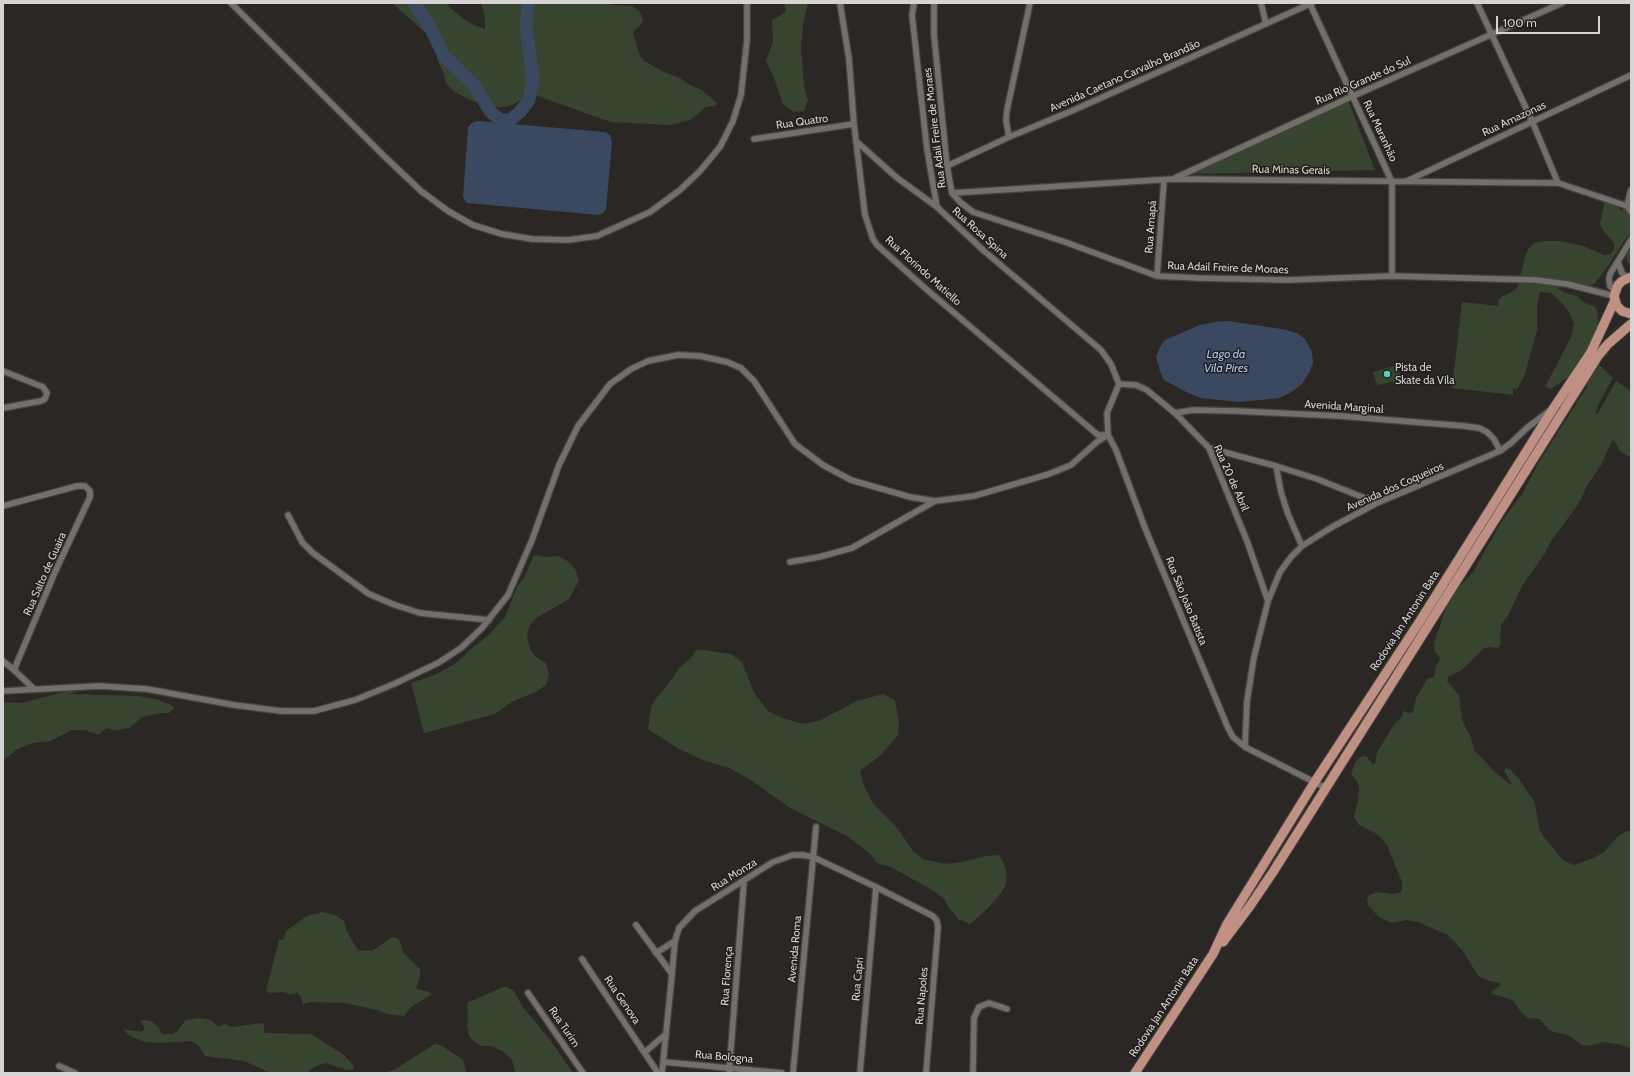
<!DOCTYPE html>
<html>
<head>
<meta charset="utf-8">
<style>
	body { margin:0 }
	#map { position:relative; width:1634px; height:1076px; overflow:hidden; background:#2b2725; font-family:Cabin,sans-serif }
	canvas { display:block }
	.frame { position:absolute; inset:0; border:4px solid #d6d4d2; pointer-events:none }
	.scale { position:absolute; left:1496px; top:16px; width:104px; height:18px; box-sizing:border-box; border:2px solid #d6d4d2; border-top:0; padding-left:5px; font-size:12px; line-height:14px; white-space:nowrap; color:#d6d4d2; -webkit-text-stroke:3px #211e1b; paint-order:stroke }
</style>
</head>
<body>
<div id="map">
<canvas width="1634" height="1076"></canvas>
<div class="frame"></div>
<div class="scale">100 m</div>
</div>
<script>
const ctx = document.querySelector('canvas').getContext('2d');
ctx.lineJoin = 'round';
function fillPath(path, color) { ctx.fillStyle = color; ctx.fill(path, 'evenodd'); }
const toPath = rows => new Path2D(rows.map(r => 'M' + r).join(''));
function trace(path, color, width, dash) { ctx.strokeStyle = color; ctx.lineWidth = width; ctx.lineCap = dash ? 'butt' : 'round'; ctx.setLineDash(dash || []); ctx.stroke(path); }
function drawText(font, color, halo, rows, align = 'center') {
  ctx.font = font + ' Cabin,sans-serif'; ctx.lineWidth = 3; ctx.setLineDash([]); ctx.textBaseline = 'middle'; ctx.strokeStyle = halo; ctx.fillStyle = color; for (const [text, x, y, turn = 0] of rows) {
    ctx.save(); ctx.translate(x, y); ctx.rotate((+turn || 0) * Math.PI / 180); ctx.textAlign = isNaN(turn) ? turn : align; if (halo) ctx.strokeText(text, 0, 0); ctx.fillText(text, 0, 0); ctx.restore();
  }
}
const green = toPath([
	[392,3,445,3,462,18,474,25,485,29,485,18,481,3,606,3,612,5,632,6,639,11,642,16,643,21,640,26,634,31,633,33,639,53,644,61,666,73,678,77,690,85,702,90,717,103,716,106,706,107,690,120,670,125,611,122,535,95,529,95,512,105,505,107,494,107,470,100,455,92,446,83,443,71,437,60,437,45,435,41],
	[784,3,808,3,803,24,801,48,804,86,808,100,804,111,794,112,783,104,774,78,766,61,773,42,772,20,783,14,786,10],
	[1348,100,1375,170,1188,174],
	[1608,197,1613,198,1621,211,1631,204,1631,265,1628,263,1626,255,1631,241,1631,236,1629,235,1624,241,1606,269,1594,284,1583,288,1563,286,1557,288,1563,292,1577,296,1585,303,1594,306,1597,310,1598,321,1596,335,1592,343,1580,358,1581,361,1595,369,1599,365,1613,378,1598,405,1595,414,1598,413,1616,381,1631,391,1631,458,1620,451,1614,440,1611,443,1601,465,1588,484,1579,503,1551,541,1545,553,1522,586,1508,616,1501,625,1500,646,1497,648,1490,647,1484,648,1462,670,1448,677,1447,681,1459,695,1462,720,1471,738,1474,750,1495,772,1508,783,1512,784,1505,772,1505,768,1510,769,1519,779,1535,803,1539,828,1543,836,1564,861,1574,865,1594,858,1604,852,1618,836,1627,831,1631,831,1631,1048,1617,1044,1604,1042,1587,1046,1582,1045,1568,1035,1550,1031,1540,1019,1527,1018,1520,1011,1515,1003,1510,999,1492,994,1492,991,1500,986,1500,983,1489,981,1478,976,1463,951,1448,935,1418,922,1407,920,1391,923,1379,917,1368,905,1367,900,1368,896,1377,892,1392,894,1399,893,1402,890,1402,882,1387,845,1377,834,1359,825,1354,817,1358,800,1359,788,1357,782,1351,774,1355,763,1359,758,1363,756,1367,757,1373,764,1375,764,1377,752,1395,723,1402,717,1403,711,1410,713,1413,712,1416,698,1427,679,1434,677,1436,666,1440,659,1439,656,1435,652,1434,643,1448,602,1456,590,1473,572,1502,521,1522,494,1539,462,1587,387,1586,380,1571,375,1551,389,1545,387,1572,335,1574,324,1569,312,1562,303,1551,293,1540,292,1537,305,1537,331,1524,377,1517,389,1513,388,1513,395,1452,388,1462,302,1499,306,1498,301,1501,297,1512,292,1517,288,1526,254,1529,248,1534,243,1543,241,1560,241,1584,246,1604,255,1611,254,1614,249,1614,243,1602,229,1600,224,1605,199],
	[1394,366,1396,366,1399,370,1400,376,1399,378,1396,381,1377,385,1373,372],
	[534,555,546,557,559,556,569,562,576,570,579,581,569,599,536,618,529,627,527,637,530,649,536,657,546,663,549,675,546,685,536,692,513,701,495,714,424,733,411,683,434,675,455,664,472,648,489,635,505,617,517,587,524,578],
	[697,649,731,654,742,662,754,693,768,711,780,717,803,724,819,721,857,701,883,694,895,700,899,724,898,735,881,755,860,771,863,783,872,802,898,829,913,851,923,859,946,864,962,862,986,856,999,855,1004,864,1007,876,1005,887,997,898,987,909,970,924,958,919,949,908,944,899,934,891,891,867,877,863,868,852,847,836,790,808,751,780,729,768,703,760,679,749,648,729,651,707,657,697,673,678,679,668,690,659],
	[84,688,69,694,138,696,156,699,171,705,174,708,169,713,159,713,142,717,129,728,115,730,106,728,99,735,85,730,71,730,51,741,33,743,17,749,3,761,3,702,22,703,74,689],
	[322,912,335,915,344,921,346,930,358,950,372,951,391,938,395,937,399,940,404,953,420,969,420,976,416,989,427,991,432,994,411,1007,404,1016,387,1014,377,1010,345,1003,311,1002,303,1004,301,997,297,993,289,994,283,992,271,993,266,991,279,940,284,939,286,931,307,916],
	[503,987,507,987,514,991,522,1006,551,1041,573,1073,514,1073,515,1072,512,1060,503,1051,491,1046,481,1046,470,1038,467,1026,468,1015,467,1003],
	[198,1018,211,1020,219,1027,224,1024,232,1027,262,1023,264,1024,264,1032,266,1033,311,1034,344,1055,354,1066,353,1070,347,1070,326,1063,316,1066,306,1073,271,1073,244,1061,205,1056,198,1045,191,1041,160,1043,145,1042,130,1036,123,1029,142,1032,145,1028,140,1021,145,1020,150,1021,158,1026,162,1034,172,1034,177,1031,186,1020],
	[435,1044,442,1046,463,1060,467,1073,383,1073,394,1070]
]);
const water = toPath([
	[477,121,605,132,610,135,612,142,606,209,603,213,599,215,467,203,463,197,468,127,472,123],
	[1228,321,1282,329,1297,333,1305,339,1312,352,1313,363,1309,373,1302,384,1290,393,1279,398,1240,402,1201,398,1188,393,1164,380,1160,371,1156,357,1160,347,1165,340,1200,325,1215,322]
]);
const river = toPath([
	[414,3,430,27,444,56,475,86,490,111,500,120,510,120,520,112,529,100,533,79,526,28,528,3]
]);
const street = toPath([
	[231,3,384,156,421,191,448,211,473,225,502,234,532,239,568,240,597,236,650,212,680,190,700,171,720,147,733,121,741,95,747,40,747,3],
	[840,3,849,59,854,124,865,215,873,239,877,245,926,289,1098,435,1108,435],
	[914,3,912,15,927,149,937,207,983,250,1101,350,1111,364,1119,384],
	[934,3,934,35,947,166,952,193,960,202,973,212,1065,242,1157,276,1198,278,1287,280,1392,276,1536,280,1567,284,1614,296],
	[1261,3,1266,24],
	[1477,3,1532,121,1558,183],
	[1310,4,1392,182,1392,276],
	[1009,137,1006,120,1007,110,1030,3],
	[754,139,854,124],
	[856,141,896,177,937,207],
	[947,166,1009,137,1074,110,1312,3],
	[1175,178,1353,96,1562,3],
	[1407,181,1631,75],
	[1631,190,1627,206,1631,212],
	[952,193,1173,179,1558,183,1627,206],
	[1618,262,1622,273,1627,278],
	[1157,276,1164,180],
	[1615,290,1610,286,1609,279,1610,274,1631,240],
	[3,371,43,387,47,393,45,399,41,401,3,408],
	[1119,384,1107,413,1108,435,1116,450,1145,528,1228,728,1233,737,1245,747,1326,788],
	[1119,384,1136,385,1147,390,1175,413,1209,448,1247,541,1268,601],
	[1175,413,1193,410,1236,411,1340,416,1464,426,1479,428,1487,432,1494,439,1500,451],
	[1209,448,1276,466,1317,479,1377,503],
	[1276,466,1281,492,1288,514,1302,546],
	[3,506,77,486,85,486,90,491,90,497,55,572,14,670],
	[288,515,302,542,313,553,369,594,395,605,420,613,489,620],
	[790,562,819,557,852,548,935,501],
	[3,661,14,670,34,689],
	[3,691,99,686,147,689,234,705,281,711,314,711,355,700,394,684,438,663,461,648,482,628,508,595,532,540,559,465,578,426,610,384,631,369,648,361,678,355,700,356,727,362,741,368,754,381,795,444,823,465,851,480,910,497,935,501,974,496,1049,474,1071,465,1098,441,1108,435],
	[1245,747,1247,701,1254,657,1268,601,1280,572,1291,557,1302,546,1332,527,1377,503,1500,451,1511,443,1528,427,1548,412],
	[636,925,672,974],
	[656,953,675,941],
	[582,959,658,1073],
	[528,993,583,1073],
	[645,1052,666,1034],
	[664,1062,782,1073],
	[59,1066,75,1073],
	[662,1073,672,974,675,941,679,928,695,911,773,862,793,855,803,855,813,857,876,887,933,916,937,921,938,928,926,1073],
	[729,1073,744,881],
	[793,1073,816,827],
	[860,1073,876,887],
	[973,1073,974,1018,979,1007,989,1003,1007,1009]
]);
const primary = toPath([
	[1631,277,1622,281,1618,285,1614,296,1617,306,1622,311,1631,314],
	[1223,942,1250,906,1273,872,1598,356,1608,344,1631,324],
	[1135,1073,1213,954,1227,924,1314,783,1420,621,1553,409,1591,352,1615,300]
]);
const markers = [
	[1387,374,4,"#57cec1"]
];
const streetNames = [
	["Avenida Caetano Carvalho Brandão",1125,76,-24],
	["Rua Rio Grande do Sul",1363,81,-24],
	["Rua Amazonas",1514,119,-25],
	["Rua Quatro",802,122,-8],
	["Rua Adail Freire de Moraes",935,128,-97],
	["Rua Maranhão",1380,131,65],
	["Rua Minas Gerais",1291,170,1],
	["Rua Amapá",1151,227,-86],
	["Rua Rosa Spina",980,233,42],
	["Rua Adail Freire de Moraes",1228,268,2],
	["Rua Florindo Matiello",923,271,42],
	["Avenida Marginal",1344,407,4],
	["Rua 20 de Abril",1231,478,66],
	["Avenida dos Coqueiros",1395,487,-24],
	["Rua Salto de Guaíra",45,574,-66],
	["Rua São João Batista",1186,601,68],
	["Rodovia Jan Antonin Bata",1405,621,-57],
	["Rua Monza",734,875,-32],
	["Avenida Roma",795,949,-85],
	["Rua Florença",727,976,-86],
	["Rua Capri",858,979,-85],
	["Rua Napoles",922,996,-85],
	["Rua Genova",622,1000,56],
	["Rodovia Jan Antonin Bata",1164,1007,-57],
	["Rua Turim",564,1027,56],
	["Rua Bologna",724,1057,5]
];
const poiNames = [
	["Pista de",1395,368],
	["Skate da Vila",1395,381]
];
const waterNames = [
	["Lago da",1226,354],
	["Vila Pires",1226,368]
];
fillPath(green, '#374530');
fillPath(water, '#3a4960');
trace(river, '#3a4960', 13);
trace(street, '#464341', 8);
trace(primary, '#464341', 11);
trace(street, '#73706c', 5.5);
trace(primary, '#c19085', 9);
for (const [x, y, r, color] of markers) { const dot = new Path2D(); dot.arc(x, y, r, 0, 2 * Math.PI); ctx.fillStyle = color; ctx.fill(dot); trace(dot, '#211e1b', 1.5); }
drawText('11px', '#d6d4d2', '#211e1b', streetNames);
drawText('11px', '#d6d4d2', '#211e1b', poiNames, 'left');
drawText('italic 12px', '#a9c7f5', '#211e1b', waterNames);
</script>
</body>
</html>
